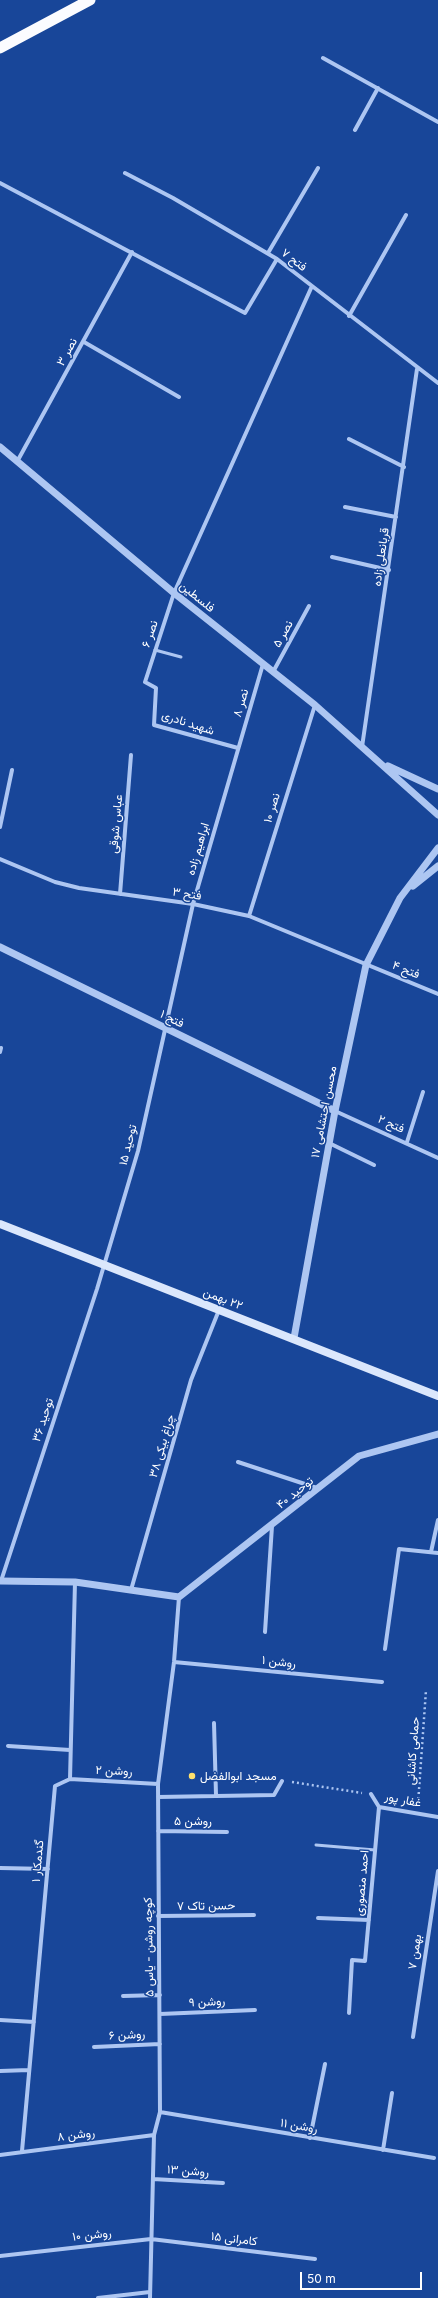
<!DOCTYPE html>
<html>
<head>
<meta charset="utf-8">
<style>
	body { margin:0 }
	#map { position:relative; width:438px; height:2298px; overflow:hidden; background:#184699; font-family:Inter,sans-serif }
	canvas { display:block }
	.scale { position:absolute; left:300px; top:2272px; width:122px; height:18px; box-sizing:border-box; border:2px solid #fff; border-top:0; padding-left:5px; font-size:12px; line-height:14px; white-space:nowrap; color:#fff; -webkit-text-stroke:3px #184699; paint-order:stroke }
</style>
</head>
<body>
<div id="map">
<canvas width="438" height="2298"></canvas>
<div class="scale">50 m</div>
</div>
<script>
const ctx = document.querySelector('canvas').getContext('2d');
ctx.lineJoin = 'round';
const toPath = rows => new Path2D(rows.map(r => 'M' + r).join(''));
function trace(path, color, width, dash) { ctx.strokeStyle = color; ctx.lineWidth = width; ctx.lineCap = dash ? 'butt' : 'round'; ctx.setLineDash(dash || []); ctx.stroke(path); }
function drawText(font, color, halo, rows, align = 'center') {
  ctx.font = font + ' Inter,Vazirmatn,sans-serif'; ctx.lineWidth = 3; ctx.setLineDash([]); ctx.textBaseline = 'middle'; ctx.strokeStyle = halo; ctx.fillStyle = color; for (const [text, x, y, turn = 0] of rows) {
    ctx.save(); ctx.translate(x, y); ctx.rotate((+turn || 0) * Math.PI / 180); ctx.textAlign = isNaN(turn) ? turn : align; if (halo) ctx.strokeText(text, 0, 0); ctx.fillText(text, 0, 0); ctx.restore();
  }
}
const path = toPath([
	[292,1782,362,1793],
	[418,1804,426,1690]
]);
const service = toPath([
	[155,650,181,657],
	[316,1845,375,1850]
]);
const minor = toPath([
	[323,58,438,122],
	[355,130,378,88],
	[125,173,173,198,277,259,438,383],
	[0,183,245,313,277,259],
	[268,253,318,168],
	[349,316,406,215],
	[84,342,179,397],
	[349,439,404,467],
	[18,460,132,252],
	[345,507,396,517],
	[332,557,389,570],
	[273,672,309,606],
	[362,747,417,369],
	[238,748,154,725,156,688,145,682,174,593,312,286],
	[0,827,12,770],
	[0,859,55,882,79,888,193,904,249,916,438,994],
	[120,894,131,755],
	[249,916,315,705],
	[0,1052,1,1048],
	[335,1111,438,1158],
	[407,1142,423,1092],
	[329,1143,374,1165],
	[238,1462,317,1488],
	[431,1552,438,1520],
	[1,1581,97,1289,138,1151,193,904,263,664],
	[131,1590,191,1380,219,1310],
	[265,1632,272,1526],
	[385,1649,399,1549,438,1553],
	[174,1662,382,1682],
	[214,1723,216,1795],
	[8,1746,70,1750],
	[70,1779,158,1784],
	[371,1794,379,1807,438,1817],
	[158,1797,274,1795,282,1781],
	[158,1831,227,1832],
	[0,1868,48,1869],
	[158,1916,254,1915],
	[318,1918,369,1920],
	[123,1996,160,1995],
	[349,2013,352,1960,365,1961,379,1807],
	[160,2014,255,2010],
	[0,2020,34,2022],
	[413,2037,438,1871],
	[94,2047,160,2044],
	[0,2071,29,2070],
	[160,2112,434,2158],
	[310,2138,325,2064],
	[383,2150,392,2093],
	[22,2151,55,1786,70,1779,75,1582],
	[0,2155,154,2135],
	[153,2179,223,2183],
	[0,2256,151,2239,315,2259],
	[98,2298,150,2292],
	[150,2298,154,2135,160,2112,158,1784,174,1662,179,1597]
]);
const tertiary = toPath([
	[0,447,174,593,315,705,438,815],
	[388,766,438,789],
	[413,886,438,866],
	[0,947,335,1111],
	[294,1338,335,1111,366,965,400,898,438,848],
	[0,1581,75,1582,179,1597,359,1456,438,1434]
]);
const secondary = toPath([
	[0,1224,438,1396]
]);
const trunk = toPath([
	[0,48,90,0]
]);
const markers = [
	[192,1776,4,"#ffe16d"]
];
const streetNames = [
	["فتح ۷",294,260,37],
	["نصر ۳",67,352,-61],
	["قربانعلی زاده",381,557,-82],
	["فلسطین",197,597,39],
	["نصر ۶",150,634,-71],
	["نصر ۵",283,634,-61],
	["نصر ۸",241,703,-74],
	["شهید نادری",188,723,18],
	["نصر ۱۰",272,808,-73],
	["عباس شوقی",116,824,-85],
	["ابراهیم زاده",198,849,-74],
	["فتح ۳",187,894,9],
	["فتح ۴",406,970,22],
	["فتح ۱",172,1019,26],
	["محسن احتشامی ۱۷",324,1112,-79],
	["فتح ۲",391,1124,24],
	["توحید ۱۵",128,1145,-76],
	["٢٢ بهمن",223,1299,21],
	["توحید ۳۶",43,1420,-72],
	["چراغ بیکی ۳۸",162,1446,-74],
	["توحید ۴۰",295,1493,-39],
	["روشن ۱",279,1662,6],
	["حمامی کاشانی",413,1751,-86],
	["روشن ۲",114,1771,3],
	["غفار پور",403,1800,11],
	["روشن ۵",193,1821],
	["گندمکار ۱",38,1861,-85],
	["احمد منصوری",362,1883,-85],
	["حسن تاک ۷",206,1906,-1],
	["کوچه روشن - یاس ۵",149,1947,-91],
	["بهمن ۷",415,1952,-81],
	["روشن ۹",207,2002,-3],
	["روشن ۶",127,2035,-3],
	["روشن ۱۱",299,2126,10],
	["روشن ۸",76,2135,-7],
	["روشن ۱۳",188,2171,4],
	["روشن ۱۰",92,2235,-6],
	["کامرانی ۱۵",234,2239,7]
];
const poiNames = [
	["مسجد ابوالفضل",200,1776]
];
trace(path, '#adc6f2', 2.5, [2, 3]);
trace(service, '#adc6f2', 3);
trace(minor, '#adc6f2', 4);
trace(tertiary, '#adc6f2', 7);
trace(secondary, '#dbe7fc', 8);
trace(trunk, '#fbfcff', 11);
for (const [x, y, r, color] of markers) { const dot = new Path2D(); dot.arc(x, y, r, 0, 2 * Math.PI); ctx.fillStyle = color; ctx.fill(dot); trace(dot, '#184699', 1.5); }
drawText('12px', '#fff', '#184699', streetNames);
drawText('12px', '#fff', '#184699', poiNames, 'left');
</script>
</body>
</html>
